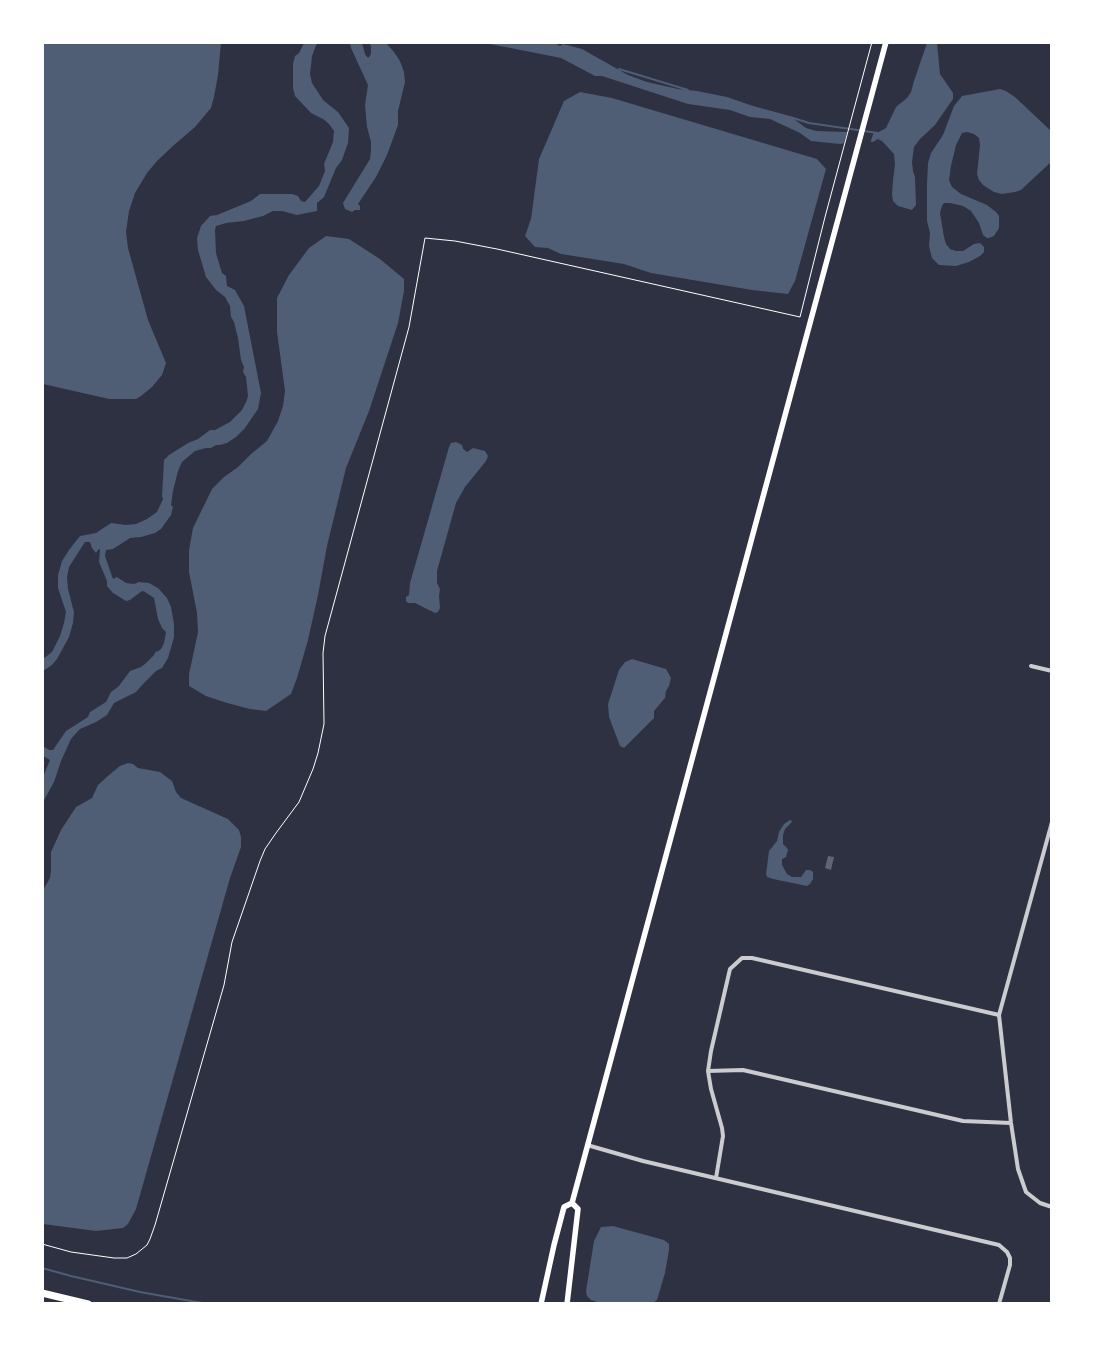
<!DOCTYPE html>
<html>
<head>
<meta charset="utf-8">
<style>
	body { margin:0 }
	#map { position:relative; width:1094px; height:1346px; overflow:hidden; background:#2d3142; font-family:"Roboto Condensed",sans-serif }
	canvas { display:block }
	.frame { position:absolute; inset:0; border:44px solid #fff; pointer-events:none }
</style>
</head>
<body>
<div id="map">
<canvas width="1094" height="1346"></canvas>
<div class="frame"></div>
</div>
<script>
const ctx = document.querySelector('canvas').getContext('2d');
ctx.lineJoin = 'round';
function fillPath(path, color) { ctx.fillStyle = color; ctx.fill(path, 'evenodd'); }
const toPath = rows => new Path2D(rows.map(r => 'M' + r).join(''));
function trace(path, color, width, dash) { ctx.strokeStyle = color; ctx.lineWidth = width; ctx.lineCap = dash ? 'butt' : 'round'; ctx.setLineDash(dash || []); ctx.stroke(path); }
const water = toPath([
	[553,42,560,46,563,44,567,45,582,49,628,75,647,82,678,89,697,91,727,97,753,106,790,116,806,128,816,131,877,133,886,128,896,107,907,98,911,92,914,81,927,43,937,43,940,74,953,93,953,99,935,125,920,139,914,147,912,162,913,171,915,177,916,205,912,210,898,206,893,201,892,194,893,180,895,165,894,154,882,141,878,139,873,142,860,141,840,144,811,141,800,133,770,119,750,117,730,110,688,104,602,76,595,76,561,58,485,43],
	[42,43,221,43,218,75,214,97,211,108,195,127,174,145,157,161,147,173,135,193,129,211,126,232,128,248,148,320,166,363,162,375,152,387,141,396,136,399,109,399,43,384],
	[304,43,317,43,312,56,310,74,312,83,323,100,338,112,349,128,348,143,342,160,336,168,324,197,317,203,317,211,297,215,282,211,273,211,263,216,244,221,226,223,216,226,215,230,216,253,222,273,226,276,227,286,235,290,244,306,261,393,258,409,245,428,236,437,227,443,220,445,216,445,211,448,206,448,195,451,182,462,178,471,173,491,171,505,173,507,171,515,161,529,155,533,141,537,130,538,113,549,106,550,105,556,113,579,117,577,126,583,134,584,139,582,149,583,158,588,167,598,171,607,174,624,174,637,171,648,168,658,162,668,156,671,144,683,136,692,114,703,107,715,96,722,80,729,71,739,61,761,54,782,43,802,43,777,50,760,43,756,43,746,49,750,53,750,66,731,88,717,90,712,106,702,111,692,119,686,130,671,141,667,145,664,154,655,156,651,157,652,161,649,164,643,166,632,162,628,158,619,154,598,145,592,142,591,130,600,126,601,113,593,107,586,107,581,99,562,100,549,98,550,96,553,92,548,90,542,85,542,69,567,67,577,68,589,74,612,73,623,69,637,57,659,52,665,43,671,43,659,52,652,60,636,64,623,66,612,58,588,58,575,62,561,69,550,80,536,96,533,111,523,126,525,136,524,147,519,157,512,163,499,162,496,164,460,169,455,188,443,198,439,210,430,215,430,230,422,242,410,246,402,248,396,246,377,243,372,244,367,241,360,238,338,234,322,231,317,230,306,225,297,216,290,206,277,198,250,197,238,201,226,210,216,217,215,251,201,260,194,292,194,298,196,301,201,305,202,319,186,325,171,324,164,333,142,334,131,329,124,323,119,311,113,295,96,293,88,293,64,295,56,299,53],
	[350,43,362,43,365,54,368,58,370,56,371,53,371,46,369,43,386,43,394,52,400,61,404,72,405,82,398,111,398,125,387,155,376,177,358,204,360,206,360,210,355,210,352,212,345,209,343,203,370,159,371,151,371,142,367,127,365,105,368,85,351,48],
	[1000,89,1006,91,1015,97,1051,131,1051,162,1021,190,1015,192,1002,194,994,192,983,185,979,180,977,174,980,145,979,138,974,134,967,132,962,133,956,145,951,166,949,180,952,187,961,194,987,205,996,212,999,216,999,228,994,236,989,238,987,238,983,235,979,223,971,211,963,206,950,203,944,203,942,206,940,213,944,237,946,244,950,249,956,251,963,251,974,244,980,243,984,247,984,252,980,256,969,262,956,266,939,265,932,258,929,246,930,233,927,221,927,184,928,163,931,153,943,135,954,106,962,96],
	[580,92,612,98,817,159,826,169,795,281,788,294,752,290,651,273,624,264,561,254,548,248,535,247,525,236,531,219,539,159,564,101],
	[326,236,349,239,380,259,404,279,404,291,398,323,369,411,346,468,327,546,318,595,308,640,297,678,291,694,266,711,250,709,227,703,206,696,189,686,189,674,198,632,197,613,189,572,189,550,193,528,212,489,224,477,238,467,251,454,267,441,278,421,283,406,285,391,277,332,277,298,289,275,309,248],
	[456,442,462,445,463,449,467,452,473,448,485,451,488,456,486,461,465,487,456,503,437,571,437,583,440,589,439,596,440,608,438,612,435,613,415,603,408,603,406,601,406,597,409,595,410,583,449,447,451,443],
	[632,659,666,669,671,678,669,686,666,691,665,698,654,711,654,718,624,748,620,746,609,717,608,704,619,670,625,662],
	[128,763,133,764,138,768,160,772,172,781,176,792,181,798,228,819,239,830,241,837,241,847,230,878,136,1209,128,1224,123,1228,96,1231,43,1224,43,890,50,878,51,870,51,852,61,830,76,807,92,798,98,785,109,775,120,766],
	[790,820,792,821,791,823,785,829,783,835,783,844,787,848,788,850,786,857,782,859,782,865,787,874,792,877,801,877,806,870,810,870,813,872,813,879,810,884,807,886,773,879,767,877,766,874,769,851,777,841,779,832,784,824],
	[613,1226,664,1240,669,1244,669,1250,665,1273,657,1300,653,1303,600,1303,591,1300,587,1296,586,1291,594,1241,601,1227]
]);
const pier = toPath([
	[848,129,874,131,870,144,860,143,843,146]
]);
const stream = toPath([
	[619,69,688,90],
	[790,117,809,123,878,133],
	[42,1268,71,1276,140,1292,208,1304]
]);
const building = toPath([
	[828,856,834,857,831,870,825,868]
]);
const path = toPath([
	[42,1244,71,1252,114,1258,127,1258,136,1254,147,1245,150,1239,155,1225,224,985,232,942,260,861,265,849,276,833,299,802,313,769,318,753,324,724,323,653,325,636,409,327,425,238,455,241,497,249,800,317,825,217,872,42]
]);
const minor = toPath([
	[1031,666,1052,671],
	[1052,822,999,1015,1011,1123,1018,1169,1026,1192,1040,1203,1052,1207],
	[708,1071,743,1070,963,1121,1011,1123],
	[587,1145,643,1161,999,1245,1007,1252,1010,1258,1010,1265,999,1304],
	[716,1178,723,1136,722,1128,711,1089,708,1071,711,1051,730,969,742,958,752,958,999,1015]
]);
const secondary = toPath([
	[541,1304,554,1245,564,1207,572,1203,886,42],
	[567,1304,578,1209,572,1203]
]);
const motorway = toPath([
	[42,1293,88,1304]
]);
fillPath(water, '#4f5d75');
fillPath(pier, '#2d3142');
trace(stream, '#4f5d75', 2);
fillPath(building, '#626471');
trace(path, '#fff', 1);
trace(minor, '#caccd0', 4);
trace(secondary, '#fff', 5.5);
trace(motorway, '#fff', 7);
</script>
</body>
</html>
